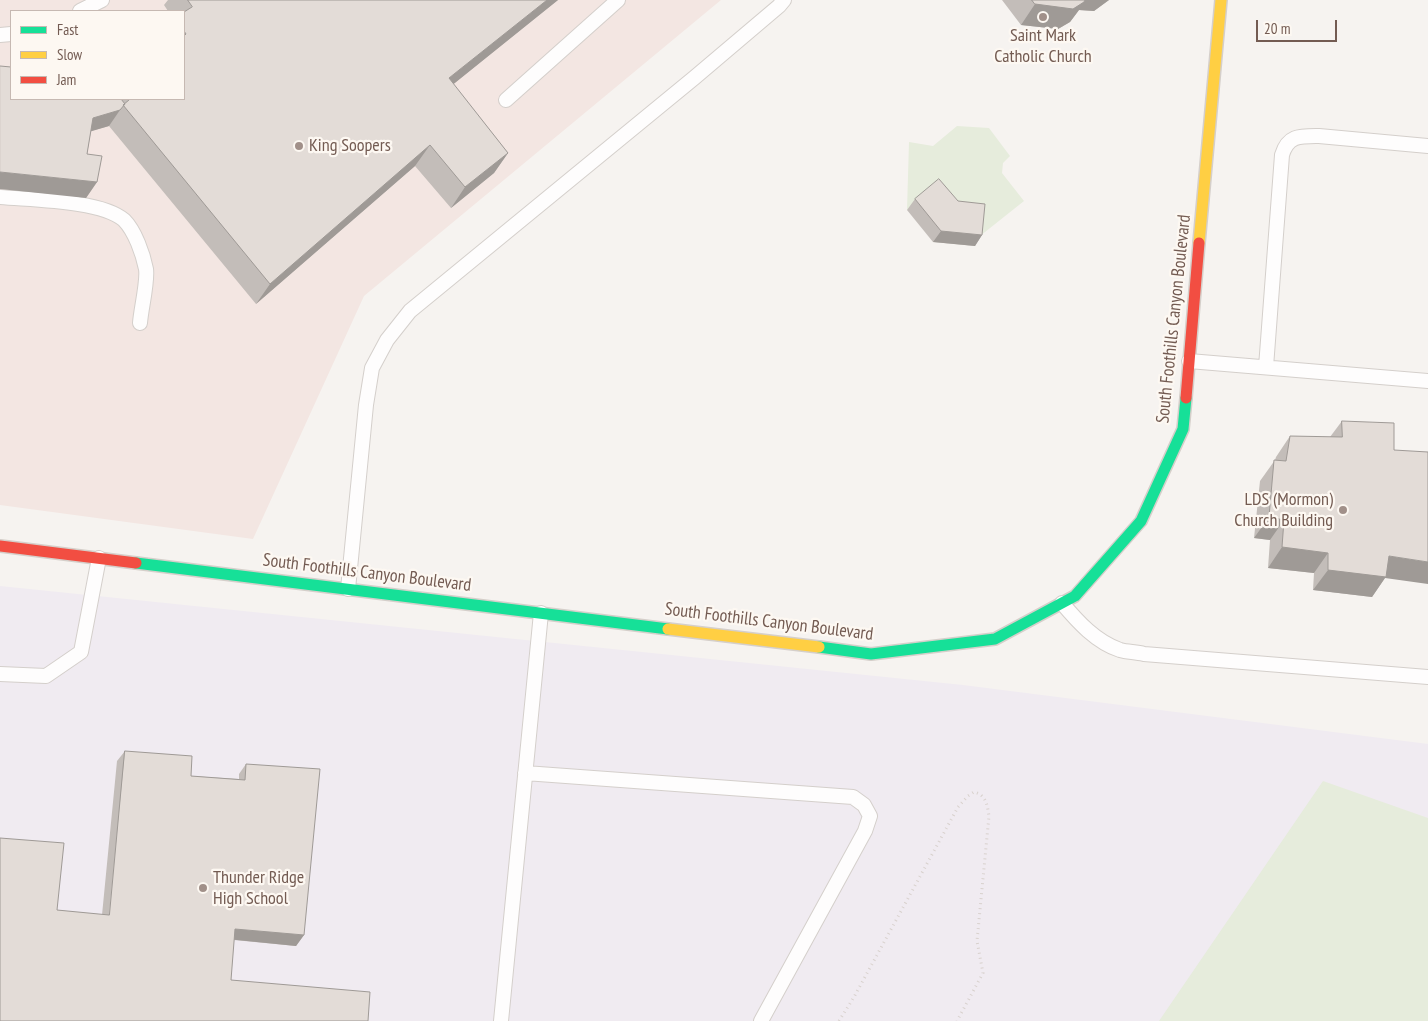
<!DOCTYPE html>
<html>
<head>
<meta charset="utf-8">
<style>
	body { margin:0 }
	#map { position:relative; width:1428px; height:1021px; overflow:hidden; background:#f6f3f0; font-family:"PT Sans Narrow",sans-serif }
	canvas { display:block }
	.legend { position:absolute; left:10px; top:10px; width:175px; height:90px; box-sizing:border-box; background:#fdf8f2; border:1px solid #c6b9b2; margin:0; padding:6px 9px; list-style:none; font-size:15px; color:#735b52 }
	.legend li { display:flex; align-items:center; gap:10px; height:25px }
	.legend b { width:25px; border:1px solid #c6b9b2 }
	.scale { position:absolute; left:1256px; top:20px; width:81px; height:22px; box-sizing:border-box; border:2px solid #735b52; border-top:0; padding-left:6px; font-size:15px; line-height:18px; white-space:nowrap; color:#735b52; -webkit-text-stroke:4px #fdf8f2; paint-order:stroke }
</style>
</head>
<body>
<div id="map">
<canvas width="1428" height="1021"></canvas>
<ul class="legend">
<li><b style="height:6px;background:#16e098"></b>Fast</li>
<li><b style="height:6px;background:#ffcf43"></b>Slow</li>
<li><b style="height:6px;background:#f24e42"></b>Jam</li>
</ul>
<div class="scale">20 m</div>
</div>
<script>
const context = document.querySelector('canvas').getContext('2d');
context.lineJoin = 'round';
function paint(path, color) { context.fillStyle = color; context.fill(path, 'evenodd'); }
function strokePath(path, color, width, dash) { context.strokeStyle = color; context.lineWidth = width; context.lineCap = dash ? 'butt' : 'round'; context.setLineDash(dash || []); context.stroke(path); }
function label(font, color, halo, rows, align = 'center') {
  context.font = font + ' "PT Sans Narrow",sans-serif'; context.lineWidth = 4.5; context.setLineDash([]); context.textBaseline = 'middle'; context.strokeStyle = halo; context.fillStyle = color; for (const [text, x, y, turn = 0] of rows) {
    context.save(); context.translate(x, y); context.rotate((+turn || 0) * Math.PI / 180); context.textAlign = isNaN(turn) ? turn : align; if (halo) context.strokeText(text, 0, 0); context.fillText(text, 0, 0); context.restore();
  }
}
paint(new Path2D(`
	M 0,0 L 721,0 L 364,296 L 253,539 L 0,505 ZM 11,11 L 184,11 L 184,99 L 11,99 Z`), '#f3e6e2');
paint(new Path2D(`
	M 0,586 L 963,685 L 1428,744 L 1428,1021 L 0,1021 Z`), '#f0ebf1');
paint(new Path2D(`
	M 957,126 L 989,128 L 1010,156 L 1003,163 L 1002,173 L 1024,201 L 975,240 L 932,190 L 907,210 L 909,142 L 933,146 Z
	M 1323,781 L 1428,818 L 1428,1021 L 1159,1021 Z`), '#e6ecdc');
const lane = new Path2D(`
	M 80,11 L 102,0
	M 0,35 L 11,34
	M 506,100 L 618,0
	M 0,197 C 31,200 101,200 124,220 C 135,231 143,254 146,269 C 148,281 141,309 140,323
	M 1189,361 L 1428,381
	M 1266,367 L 1282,155 C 1288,135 1300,136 1319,136 L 1428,146
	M 348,589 L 366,405 L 372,368 L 387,340 L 410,311 L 694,78 L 779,6 L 784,0
	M 1062,603 C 1078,622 1096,642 1120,650 C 1127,652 1136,652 1144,654 L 1428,677
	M 0,674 L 46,676 L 81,652 L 99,558
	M 525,773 L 853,797 L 864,805 L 870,816 L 865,831 L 761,1021
	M 501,1021 L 541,613`);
const fast = new Path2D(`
	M 136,563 L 668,629
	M 819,647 L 871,654 L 995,639 L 1075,596 L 1141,521 L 1183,429 L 1186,398`);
const slow = new Path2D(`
	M 1199,243 L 1221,0
	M 668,629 L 819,647`);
const jam = new Path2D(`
	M 1186,398 L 1199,243
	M 0,546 L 136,563`);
strokePath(lane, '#d4cfcb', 16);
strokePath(fast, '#d5cfca', 14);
strokePath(slow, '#d5cfca', 14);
strokePath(jam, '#d5cfca', 14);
strokePath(new Path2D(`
	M 839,1021 L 854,997 L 958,807 L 968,796 L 974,792 C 986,795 987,804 989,816 L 977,941 L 983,973 L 957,1021`), '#d8d1cd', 3, [1, 4]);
strokePath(lane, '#fefdfd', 14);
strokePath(fast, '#16e098', 11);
strokePath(slow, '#ffcf43', 11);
strokePath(jam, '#f24e42', 11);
paint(new Path2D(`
	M 168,0 L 558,0 L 453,84 L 508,153 L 494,173 L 451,208 L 415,166 L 256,304 L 109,126 L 91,131 L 87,154 L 97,182 L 86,198 L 11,99 L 184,99 L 184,11 L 168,11 L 164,5 Z
	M 1002,0 L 1109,0 L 1094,11 L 1079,10 L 1070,22 L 1058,29 L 1021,25 Z
	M 915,199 L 982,235 L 975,246 L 933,242 L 907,210 Z
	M 1342,421 L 1385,578 L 1372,597 L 1313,590 L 1314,573 L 1268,568 L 1270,540 L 1254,538 L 1260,481 L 1275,460 L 1276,457 L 1290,436 L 1330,437 Z
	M 125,751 L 191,776 L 239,779 L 239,774 L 246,764 L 304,935 L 296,946 L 234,940 L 0,1021 L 57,910 L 102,915 L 117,761 Z`), '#c3bdb9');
paint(new Path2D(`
	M 547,0 L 558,0 L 435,99 L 449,78 Z
	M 1078,0 L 1109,0 L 1094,11 L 1079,10 L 1070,22 L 1058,29 L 1021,25 L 1035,4 Z
	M 120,110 L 109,126 L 82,134 L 93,118 Z
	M 430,145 L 415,166 L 256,304 L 270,284 Z
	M 508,153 L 494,173 L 451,208 L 465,187 Z
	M 0,172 L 97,182 L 86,198 L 0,189 Z
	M 941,231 L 982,235 L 975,246 L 933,242 Z
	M 1269,517 L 1284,520 L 1270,540 L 1254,538 Z
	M 1282,547 L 1328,553 L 1314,573 L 1268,568 Z
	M 1389,556 L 1428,562 L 1428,584 L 1385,578 L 1372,597 L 1313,590 L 1328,570 Z
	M 235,929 L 304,935 L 296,946 L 227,939 Z`), '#9f9a96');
const building = new Path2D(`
	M 188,0 L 547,0 L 449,78 L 508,153 L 465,187 L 430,145 L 270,284 L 123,105 L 129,100 L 128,99 L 184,99 L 184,36 L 186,34 L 184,31 L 184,12 L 192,7 Z
	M 1032,0 L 1085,0 L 1084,2 L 1073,9 L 1035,4 Z
	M 0,66 L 11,67 L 11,99 L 121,99 L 125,104 L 120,110 L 93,118 L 87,154 L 102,156 L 97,182 L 0,172 Z
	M 939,179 L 958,201 L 985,204 L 982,235 L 941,231 L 915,199 Z
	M 1342,421 L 1394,423 L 1394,450 L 1428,452 L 1428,562 L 1389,556 L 1386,577 L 1328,570 L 1328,553 L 1282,547 L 1284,520 L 1269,517 L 1274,460 L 1286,461 L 1290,436 L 1342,437 Z
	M 125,751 L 192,756 L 191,776 L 245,780 L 246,764 L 320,769 L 304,935 L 235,929 L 231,980 L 370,992 L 368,1021 L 0,1021 L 0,838 L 64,843 L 57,910 L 109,915 Z`);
paint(building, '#e3dcd7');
strokePath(building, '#9f9a96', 1);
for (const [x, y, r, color] of [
	[1043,17,5,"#a19089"],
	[299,146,5,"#a19089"],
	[1343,510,5,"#a19089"],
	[203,888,5,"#a19089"]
]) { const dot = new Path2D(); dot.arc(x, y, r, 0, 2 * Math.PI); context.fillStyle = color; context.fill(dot); strokePath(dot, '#fdf8f2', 2); }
label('18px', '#735b52', '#fdf8f2', [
	["Saint Mark",1043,36,"center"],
	["Catholic Church",1043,57,"center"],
	["King Soopers",309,146],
	["LDS (Mormon)",1333,500,"right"],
	["Church Building",1333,521,"right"],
	["Thunder Ridge",213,878],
	["High School",213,899]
], 'left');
label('18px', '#735b52', '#fdf8f2', [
	["South Foothills Canyon Boulevard",1174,319,-84],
	["South Foothills Canyon Boulevard",367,573,7],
	["South Foothills Canyon Boulevard",769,622,7]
]);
</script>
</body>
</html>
